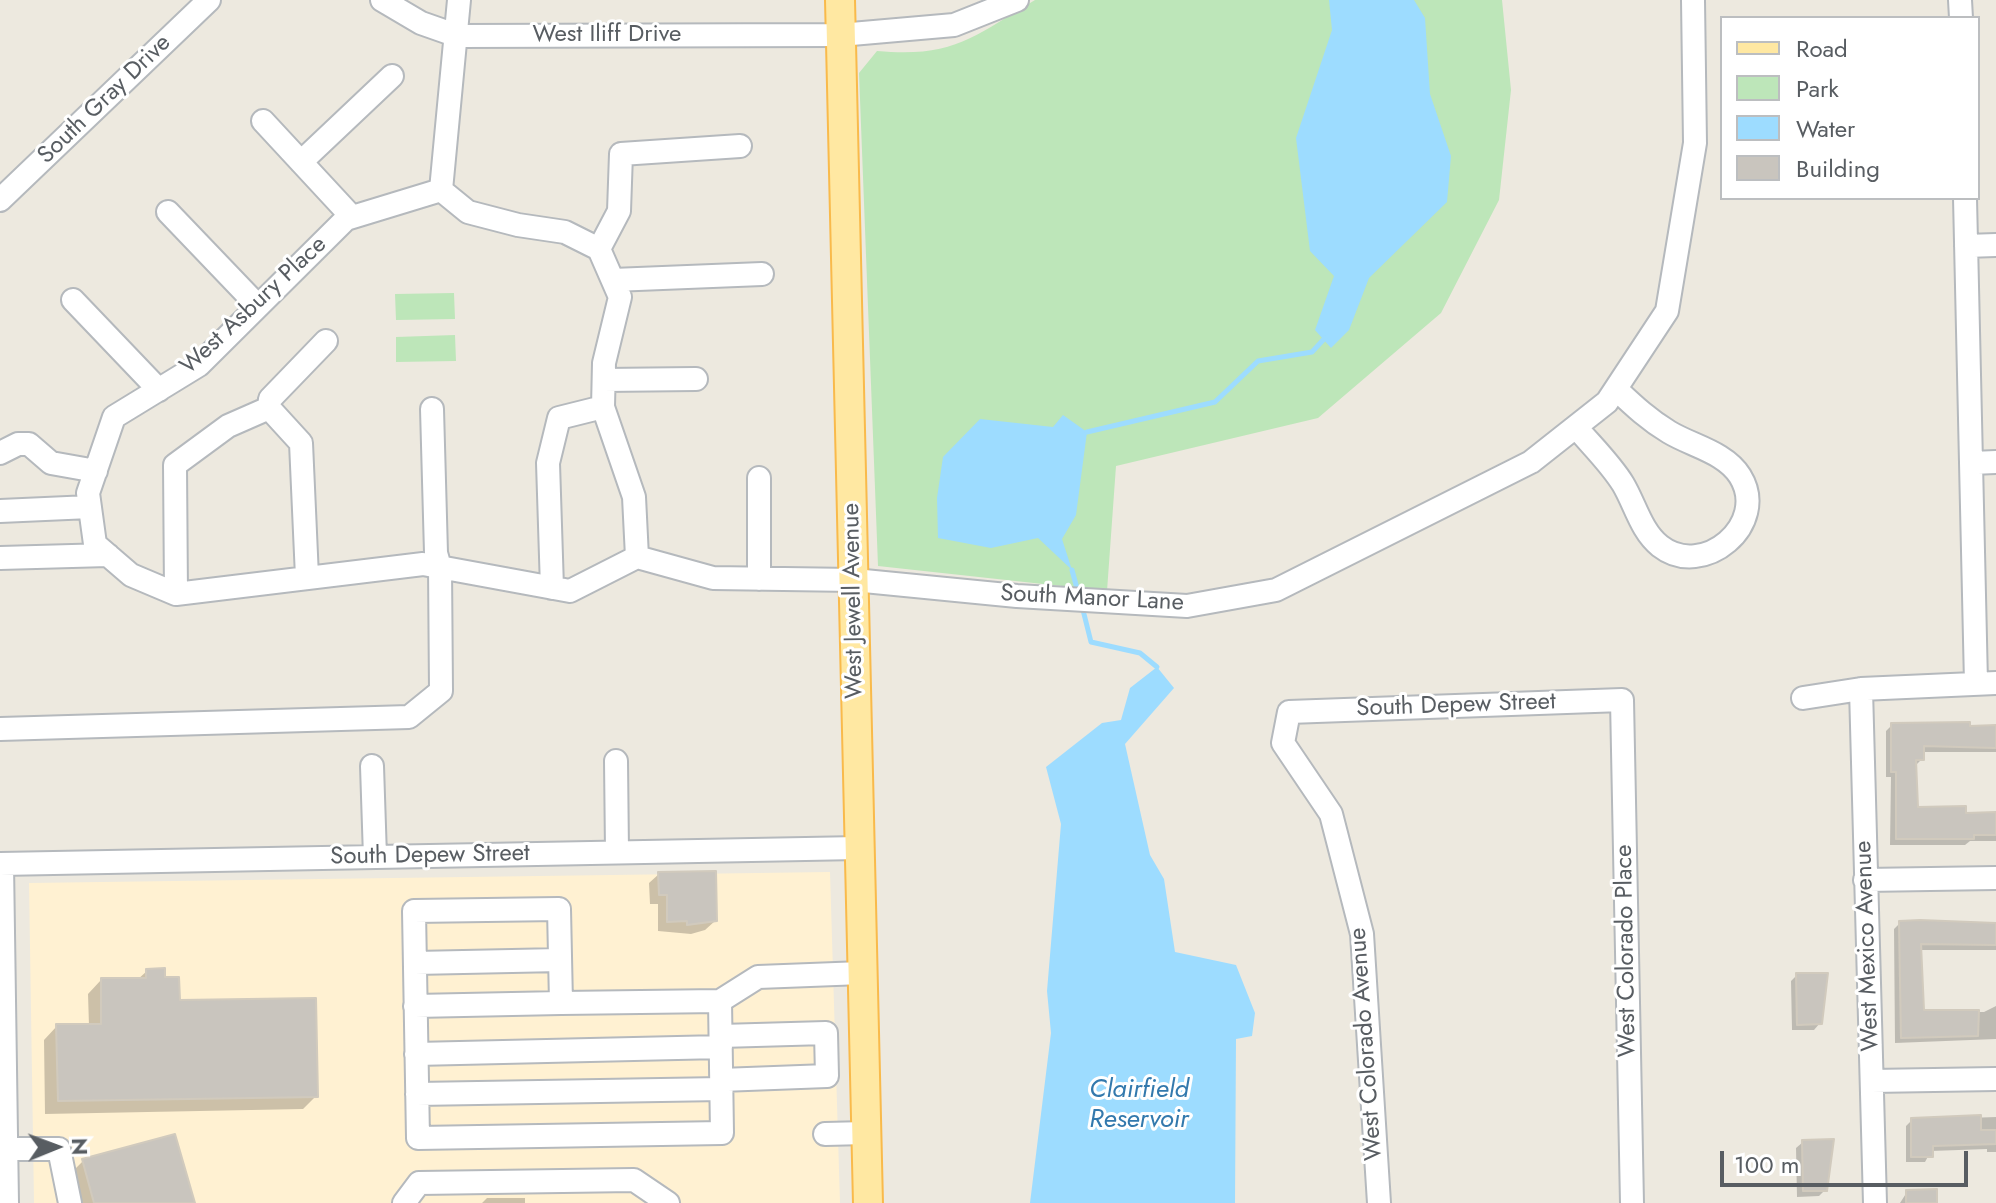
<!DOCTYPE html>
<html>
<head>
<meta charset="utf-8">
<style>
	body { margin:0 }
	#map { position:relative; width:1996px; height:1203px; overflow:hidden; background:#ede9df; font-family:Jost,sans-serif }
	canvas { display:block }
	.legend { position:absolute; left:1720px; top:16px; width:260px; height:184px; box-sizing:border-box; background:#fff; border:2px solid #bcbec0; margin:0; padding:10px 14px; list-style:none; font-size:24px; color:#585d62 }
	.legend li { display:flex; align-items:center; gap:16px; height:40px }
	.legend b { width:40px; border:2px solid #bcbec0 }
	.north { position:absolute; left:16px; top:1107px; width:80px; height:80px; -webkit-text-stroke:6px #fff; paint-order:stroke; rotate:89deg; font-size:22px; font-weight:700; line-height:32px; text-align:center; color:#585d62 }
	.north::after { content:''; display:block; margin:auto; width:28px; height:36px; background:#585d62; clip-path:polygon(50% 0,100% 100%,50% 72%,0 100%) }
	.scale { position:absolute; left:1720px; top:1151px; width:248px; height:36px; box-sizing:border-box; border:4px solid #585d62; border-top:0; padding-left:10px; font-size:24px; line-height:28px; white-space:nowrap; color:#585d62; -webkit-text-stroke:6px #fff; paint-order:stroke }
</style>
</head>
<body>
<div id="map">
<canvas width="1996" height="1203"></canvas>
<ul class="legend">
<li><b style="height:10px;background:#ffe8a2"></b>Road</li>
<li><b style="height:22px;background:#bde6b9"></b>Park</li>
<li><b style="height:22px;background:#9ddcff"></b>Water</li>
<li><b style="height:22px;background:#c9c5be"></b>Building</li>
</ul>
<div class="north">N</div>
<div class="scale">100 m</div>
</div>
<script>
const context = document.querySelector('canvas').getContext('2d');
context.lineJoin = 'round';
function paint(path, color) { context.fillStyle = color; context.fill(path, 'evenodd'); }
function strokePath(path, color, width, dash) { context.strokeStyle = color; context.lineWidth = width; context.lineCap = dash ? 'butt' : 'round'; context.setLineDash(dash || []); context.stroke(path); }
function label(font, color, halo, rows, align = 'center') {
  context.font = font + ' Jost,sans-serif'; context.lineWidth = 6; context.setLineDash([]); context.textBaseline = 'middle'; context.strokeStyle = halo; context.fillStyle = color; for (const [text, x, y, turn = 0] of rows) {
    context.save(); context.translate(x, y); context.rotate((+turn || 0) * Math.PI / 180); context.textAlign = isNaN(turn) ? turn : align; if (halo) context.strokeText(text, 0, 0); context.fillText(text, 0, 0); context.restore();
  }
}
paint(new Path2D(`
	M 830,872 L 840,1203 L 34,1203 L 29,883 Z`), '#fff1d2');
paint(new Path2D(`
	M 1035,0 L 1502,0 L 1511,90 L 1499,200 L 1441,313 L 1318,418 L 1116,466 L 1107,591 L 878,566 L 859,73 L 877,51 C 953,58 973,37 1035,0 Z
	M 454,293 L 455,319 L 396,320 L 395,294 Z
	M 455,335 L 456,361 L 396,362 L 396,337 Z`), '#bde6b9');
paint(new Path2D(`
	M 1329,0 L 1414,0 L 1425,18 L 1430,94 L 1451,156 L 1447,202 L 1369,278 L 1349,330 L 1331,348 L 1315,330 L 1334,276 L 1310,251 L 1296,138 L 1332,30 Z
	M 1063,415 L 1087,432 L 1076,515 L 1062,539 L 1072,570 L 1038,538 L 991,548 L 938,538 L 937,498 L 943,457 L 980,419 L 1053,427 Z
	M 1157,667 L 1174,688 L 1125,744 L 1150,855 L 1164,879 L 1175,952 L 1236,965 L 1255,1013 L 1252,1036 L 1236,1039 L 1235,1203 L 1030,1203 L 1051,1033 L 1047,991 L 1061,824 L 1046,767 L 1102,723 L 1121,720 L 1130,688 Z`), '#9ddcff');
paint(new Path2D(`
	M 1892,725 L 1996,725 L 1996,752 L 1922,752 L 1922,759 L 1914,767 L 1916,809 L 1996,815 L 1996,841 L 1970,841 L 1965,845 L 1890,845 L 1891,777 L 1886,777 L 1886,731 Z
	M 659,874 L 715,921 L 705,930 L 691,934 L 658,931 L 658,904 L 650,904 L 649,883 Z
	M 1900,923 L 1996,924 L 1996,950 L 1919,950 L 1922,1012 L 1984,1012 L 1996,1006 L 1996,1039 L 1895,1043 L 1894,929 Z
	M 147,971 L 163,979 L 178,1002 L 316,1096 L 303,1109 L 45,1114 L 44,1040 L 57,1026 L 89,1026 L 88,994 L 101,980 L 137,980 Z
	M 1797,975 L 1820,1023 L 1814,1030 L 1792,1030 L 1791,981 Z
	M 1996,1117 L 1996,1152 L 1987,1152 L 1987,1149 L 1931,1151 L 1925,1162 L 1906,1162 L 1906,1126 L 1912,1120 Z
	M 1803,1142 L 1825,1190 L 1819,1196 L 1797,1197 L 1796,1148 Z
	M 84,1160 L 191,1203 L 77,1203 L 70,1174 Z
	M 1907,1192 L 1935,1203 L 1900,1203 Z
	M 487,1198 L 525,1198 L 525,1203 L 482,1203 Z`), '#0003');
strokePath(new Path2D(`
	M 1087,432 L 1215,402 L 1258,361 L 1312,352 L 1325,338
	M 1072,570 L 1078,592
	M 1082,606 L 1091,642 L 1140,653 L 1157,667`), '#9ddcff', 5);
const building = new Path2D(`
	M 1970,722 L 1970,726 L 1996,725 L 1996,748 L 1924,746 L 1924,760 L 1916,760 L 1918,807 L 1966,806 L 1966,813 L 1996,812 L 1996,835 L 1974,835 L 1974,839 L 1896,839 L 1896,772 L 1891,772 L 1891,723 Z
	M 716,871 L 717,921 L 687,925 L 687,921 L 667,922 L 667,895 L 659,895 L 658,872 Z
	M 1920,920 L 1996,923 L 1996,945 L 1921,944 L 1924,1010 L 1979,1010 L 1978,1036 L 1901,1038 L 1899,921 Z
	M 165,968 L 165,977 L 179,977 L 180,1000 L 316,998 L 318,1097 L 58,1101 L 56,1024 L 101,1024 L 101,978 L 146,978 L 146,969 Z
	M 1796,973 L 1828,973 L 1822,1024 L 1797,1025 Z
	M 1981,1115 L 1981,1130 L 1996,1130 L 1996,1144 L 1933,1146 L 1933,1157 L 1911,1157 L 1911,1118 Z
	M 175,1134 L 195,1203 L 94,1203 L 82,1159 Z
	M 1834,1139 L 1827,1191 L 1803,1191 L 1802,1140 Z
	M 1937,1189 L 1937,1203 L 1906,1203 L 1906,1190 Z`);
paint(building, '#c9c5be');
strokePath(building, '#d1cabd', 2);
const minor = new Path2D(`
	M 382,0 L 421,23 L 458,36 L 840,35 L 954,25 L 1017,0
	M 1960,0 L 1961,18
	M 263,121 L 352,217
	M 301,162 L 392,76
	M 441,190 L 468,212 L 518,225 L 565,232 L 599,249 L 620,297 L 604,363 L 603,407 L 634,497 L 637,557 L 570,591 L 423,564 L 176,594 L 131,575 L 95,544 L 88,493 L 114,417 L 199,365 L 346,219 Z
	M 441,190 L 459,0
	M 1965,198 L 1976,683
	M 0,200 L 209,0
	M 168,212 L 258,306
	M 1966,246 L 1996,245
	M 599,249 L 619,211 L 621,154 L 740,146
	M 613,280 L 762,274
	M 73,300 L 159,390
	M 604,380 L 696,379
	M 1576,427 C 1591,445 1610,463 1623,484 C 1635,504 1641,531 1660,546 C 1703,580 1770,524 1740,476 C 1725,452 1692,446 1669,432 C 1649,420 1634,406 1617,390
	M 0,453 L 18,444 L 29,444 L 51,463 L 96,471
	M 1972,463 L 1996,462
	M 759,478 L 759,579
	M 0,511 L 90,507
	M 637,557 L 713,578 L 854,580 L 1017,596 L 1187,606 L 1276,590 L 1531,462 L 1607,402 L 1667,311 L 1695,143 L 1693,0
	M 0,558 L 108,555
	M 307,577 L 301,443 L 269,408 L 270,399 L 326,341
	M 552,588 L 548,463 L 559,418 L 603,407
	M 176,594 L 175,465 L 228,426 L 269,408
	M 1861,689 L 1875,1203
	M 1803,698 L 1861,689 L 1996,683
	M 0,729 L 409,717 L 441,691 L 440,567 L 436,553 L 432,409
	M 616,761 L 617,852
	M 372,766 L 375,857
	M 0,864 L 859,848
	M 2,864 L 7,1203
	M 1865,880 L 1996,878
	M 415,963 L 560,960
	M 720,1001 L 722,1133 L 418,1138 L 414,911 L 559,909 L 561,1003 L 720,1001 L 758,977 L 862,973
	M 415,1006 L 561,1003
	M 721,1036 L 826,1033 L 827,1076 L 721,1080
	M 416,1054 L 721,1047
	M 1872,1081 L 1996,1079
	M 417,1094 L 722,1089
	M 825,1134 L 866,1133
	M 0,1149 L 59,1149 L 70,1203
	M 404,1203 L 419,1183 L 634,1180 L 668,1203
	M 1379,1203 L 1362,934 L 1331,814 L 1283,743 L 1289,712 L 1622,700 L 1632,1203`);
const major = new Path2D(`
	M 840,0 L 868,1203`);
strokePath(minor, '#b5b9bd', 26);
strokePath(major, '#f9ba4b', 32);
strokePath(minor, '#fff', 22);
strokePath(major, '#ffe8a2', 28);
label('24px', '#585d62', '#fff', [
	["West Iliff Drive",607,35],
	["South Gray Drive",105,100,-44],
	["West Asbury Place",254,306,-43],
	["South Manor Lane",1092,599,3],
	["West Jewell Avenue",854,601,-91],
	["South Depew Street",1456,706,-2],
	["South Depew Street",430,856,-1],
	["West Mexico Avenue",1868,946,-92],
	["West Colorado Place",1627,951,-91],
	["West Colorado Avenue",1367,1044,-94]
]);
label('italic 26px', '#3379ad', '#fff', [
	["Clairfield",1139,1091],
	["Reservoir",1139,1121]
]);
</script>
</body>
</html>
